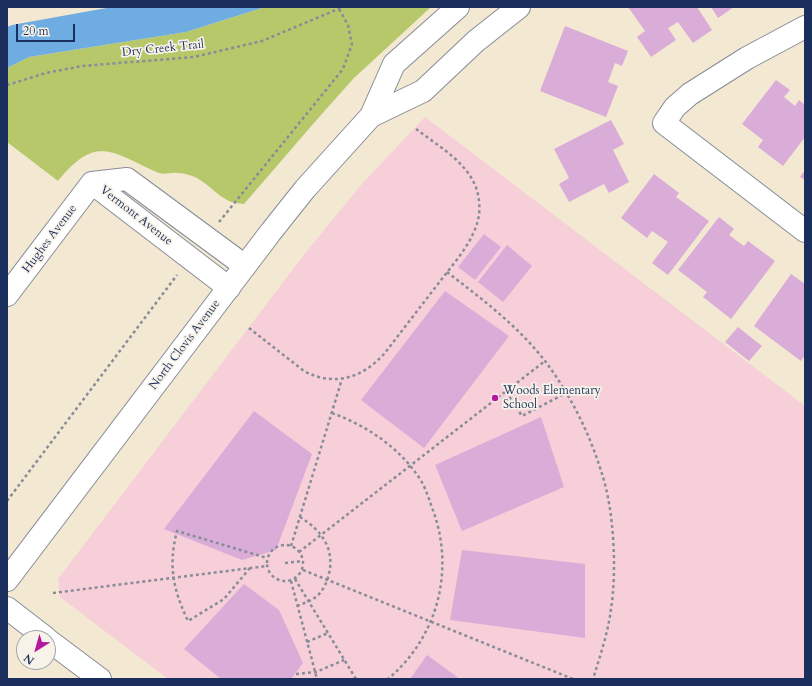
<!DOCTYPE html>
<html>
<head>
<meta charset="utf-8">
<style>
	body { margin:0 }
	#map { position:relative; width:812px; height:686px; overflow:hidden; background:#f3e8d1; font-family:Cardo,serif }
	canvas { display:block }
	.frame { position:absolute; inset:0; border:8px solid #1b2f5e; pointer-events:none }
	.north { position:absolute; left:16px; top:630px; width:40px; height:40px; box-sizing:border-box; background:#f7f3e8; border:1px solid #9fa5b1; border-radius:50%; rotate:217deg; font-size:11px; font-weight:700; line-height:16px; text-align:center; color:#1b2f5e }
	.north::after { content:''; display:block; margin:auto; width:14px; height:18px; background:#b5179e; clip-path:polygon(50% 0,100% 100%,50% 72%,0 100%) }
	.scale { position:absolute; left:16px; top:24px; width:59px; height:18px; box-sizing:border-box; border:2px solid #1b2f5e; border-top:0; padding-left:5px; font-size:12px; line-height:14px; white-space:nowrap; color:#1b2f5e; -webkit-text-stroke:3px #f7f3e8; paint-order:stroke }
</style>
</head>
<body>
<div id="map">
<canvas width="812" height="686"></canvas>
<div class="frame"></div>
<div class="north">N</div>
<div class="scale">20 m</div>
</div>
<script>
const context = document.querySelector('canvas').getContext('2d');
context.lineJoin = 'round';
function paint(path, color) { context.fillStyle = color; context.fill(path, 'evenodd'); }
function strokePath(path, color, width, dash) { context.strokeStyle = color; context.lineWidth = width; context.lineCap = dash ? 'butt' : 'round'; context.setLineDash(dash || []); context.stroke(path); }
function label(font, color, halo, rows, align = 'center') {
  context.font = font + ' Cardo,serif'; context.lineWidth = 3.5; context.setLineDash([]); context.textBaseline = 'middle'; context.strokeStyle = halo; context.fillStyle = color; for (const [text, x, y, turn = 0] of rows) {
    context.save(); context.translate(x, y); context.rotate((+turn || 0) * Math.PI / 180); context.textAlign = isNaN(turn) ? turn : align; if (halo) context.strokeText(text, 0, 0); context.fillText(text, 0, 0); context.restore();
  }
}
paint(new Path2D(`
	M 425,117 L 805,406 L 805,679 L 168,679 L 60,597 L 58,579 L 303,256 L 361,185 Z`), '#f6cfd8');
paint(new Path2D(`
	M 265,7 L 431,7 L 354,78 L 320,116 L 244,204 C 239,203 231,203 227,200 C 216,194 208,184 197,178 C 191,175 184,173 177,173 C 171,172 164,175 159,173 C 112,153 97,133 58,181 L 7,142 L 7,68 L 29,57 L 186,32 Z`), '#b7c86b');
paint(new Path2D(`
	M 112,7 L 265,7 L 186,32 L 29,57 L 7,68 L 7,27 L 12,25 Z`), '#6eace1');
paint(new Path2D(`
	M 628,7 L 697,7 L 712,30 L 693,43 L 678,22 L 668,28 L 676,40 L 651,57 L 637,37 L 645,31 Z
	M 711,7 L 734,7 L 718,18 Z
	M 565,26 L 628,51 L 622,66 L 615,63 L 608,82 L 618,86 L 606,117 L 540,91 Z
	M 776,80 L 790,90 L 784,97 L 795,106 L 799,100 L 805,105 L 805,137 L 783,166 L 758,147 L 763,140 L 742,124 Z
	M 611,120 L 624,144 L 613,150 L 629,182 L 609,193 L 604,184 L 569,202 L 559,184 L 569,178 L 554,149 Z
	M 805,170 L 805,180 L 800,177 Z
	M 654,174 L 679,193 L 676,197 L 709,221 L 668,275 L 652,263 L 668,242 L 652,231 L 647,238 L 621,218 Z
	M 719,217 L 734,229 L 729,235 L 744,246 L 748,241 L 775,261 L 731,319 L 703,297 L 707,292 L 678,270 Z
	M 484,234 L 501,247 L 475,280 L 458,267 Z
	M 507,245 L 532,266 L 503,302 L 478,282 Z
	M 791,274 L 805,284 L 805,355 L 801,361 L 754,326 Z
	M 445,291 L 509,336 L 424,448 L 361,400 Z
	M 738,327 L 762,346 L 749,361 L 725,342 Z
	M 254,411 L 312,454 L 276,550 L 242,560 L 164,529 Z
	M 541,417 L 564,487 L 462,531 L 435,465 Z
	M 462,550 L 585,564 L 585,638 L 450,620 Z
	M 244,584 L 279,610 L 303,663 L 291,679 L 221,679 L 184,649 Z
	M 427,655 L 460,679 L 410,679 Z`), '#daacd8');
const minor = new Path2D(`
	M 805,27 L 747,58 L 690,94 L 675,107 L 664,123 L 805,231
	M 92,183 L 127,179 L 245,266
	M 92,183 L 229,288
	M 7,295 L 92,183
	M 7,608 L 46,638
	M 48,640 L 100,679`);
const major = new Path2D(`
	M 371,116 L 423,91 L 476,41 L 519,7
	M 7,580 L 270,233 L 305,189 L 371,116 L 394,64 L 458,7`);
strokePath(minor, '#878c98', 24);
strokePath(major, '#878c98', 24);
strokePath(new Path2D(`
	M 7,85 L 46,73 L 82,66 L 194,57 L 262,41 L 343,7
	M 219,222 L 343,69 L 352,44 L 348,25 L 339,9
	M 447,272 C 482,299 518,326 545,361 C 570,394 590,434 602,474 C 614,510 617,571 611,609 C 608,633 600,656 593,679
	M 249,328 L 304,371 C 334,387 362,378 384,354 C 402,331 420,307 438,284 C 453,264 472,244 478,220 C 481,208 479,191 473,181 C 461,158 435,144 415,128
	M 506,392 L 522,416 L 566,393
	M 332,413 C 367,426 399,447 420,479 C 425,487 428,496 431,505 C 456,567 439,636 388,679
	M 7,501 L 177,275
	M267 563a18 18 0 1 1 36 0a18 18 0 1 1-36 0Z
	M 291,546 L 342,379
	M 299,552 L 545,361
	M 285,563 L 303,561
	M 250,568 L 224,599 L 188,621 C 173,589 168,566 177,531 L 267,558
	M 303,570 L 573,679
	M 295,579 L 356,679
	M 291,581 L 317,679
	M 53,593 L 267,566
	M 297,606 C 304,603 311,601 317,596 C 323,591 327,582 329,574 C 335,548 321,530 300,517
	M 307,642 L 328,633
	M 296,674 L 316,672 L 344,660`), '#878c98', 2.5, [3, 3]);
strokePath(minor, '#fff', 22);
strokePath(major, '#fff', 22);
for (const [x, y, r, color] of [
	[495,398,4,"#b5179e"]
]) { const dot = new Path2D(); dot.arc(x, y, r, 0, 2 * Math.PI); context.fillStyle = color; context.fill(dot); strokePath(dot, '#f7f3e8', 1.5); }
label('12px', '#1b2f5e', '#f7f3e8', [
	["Dry Creek Trail",163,49,-6],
	["Vermont Avenue",136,216,38],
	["Hughes Avenue",50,239,-53],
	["North Clovis Avenue",185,345,-53]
]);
label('12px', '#1b2f5e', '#f7f3e8', [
	["Woods Elementary",503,391],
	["School",503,405]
], 'left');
</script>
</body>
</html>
